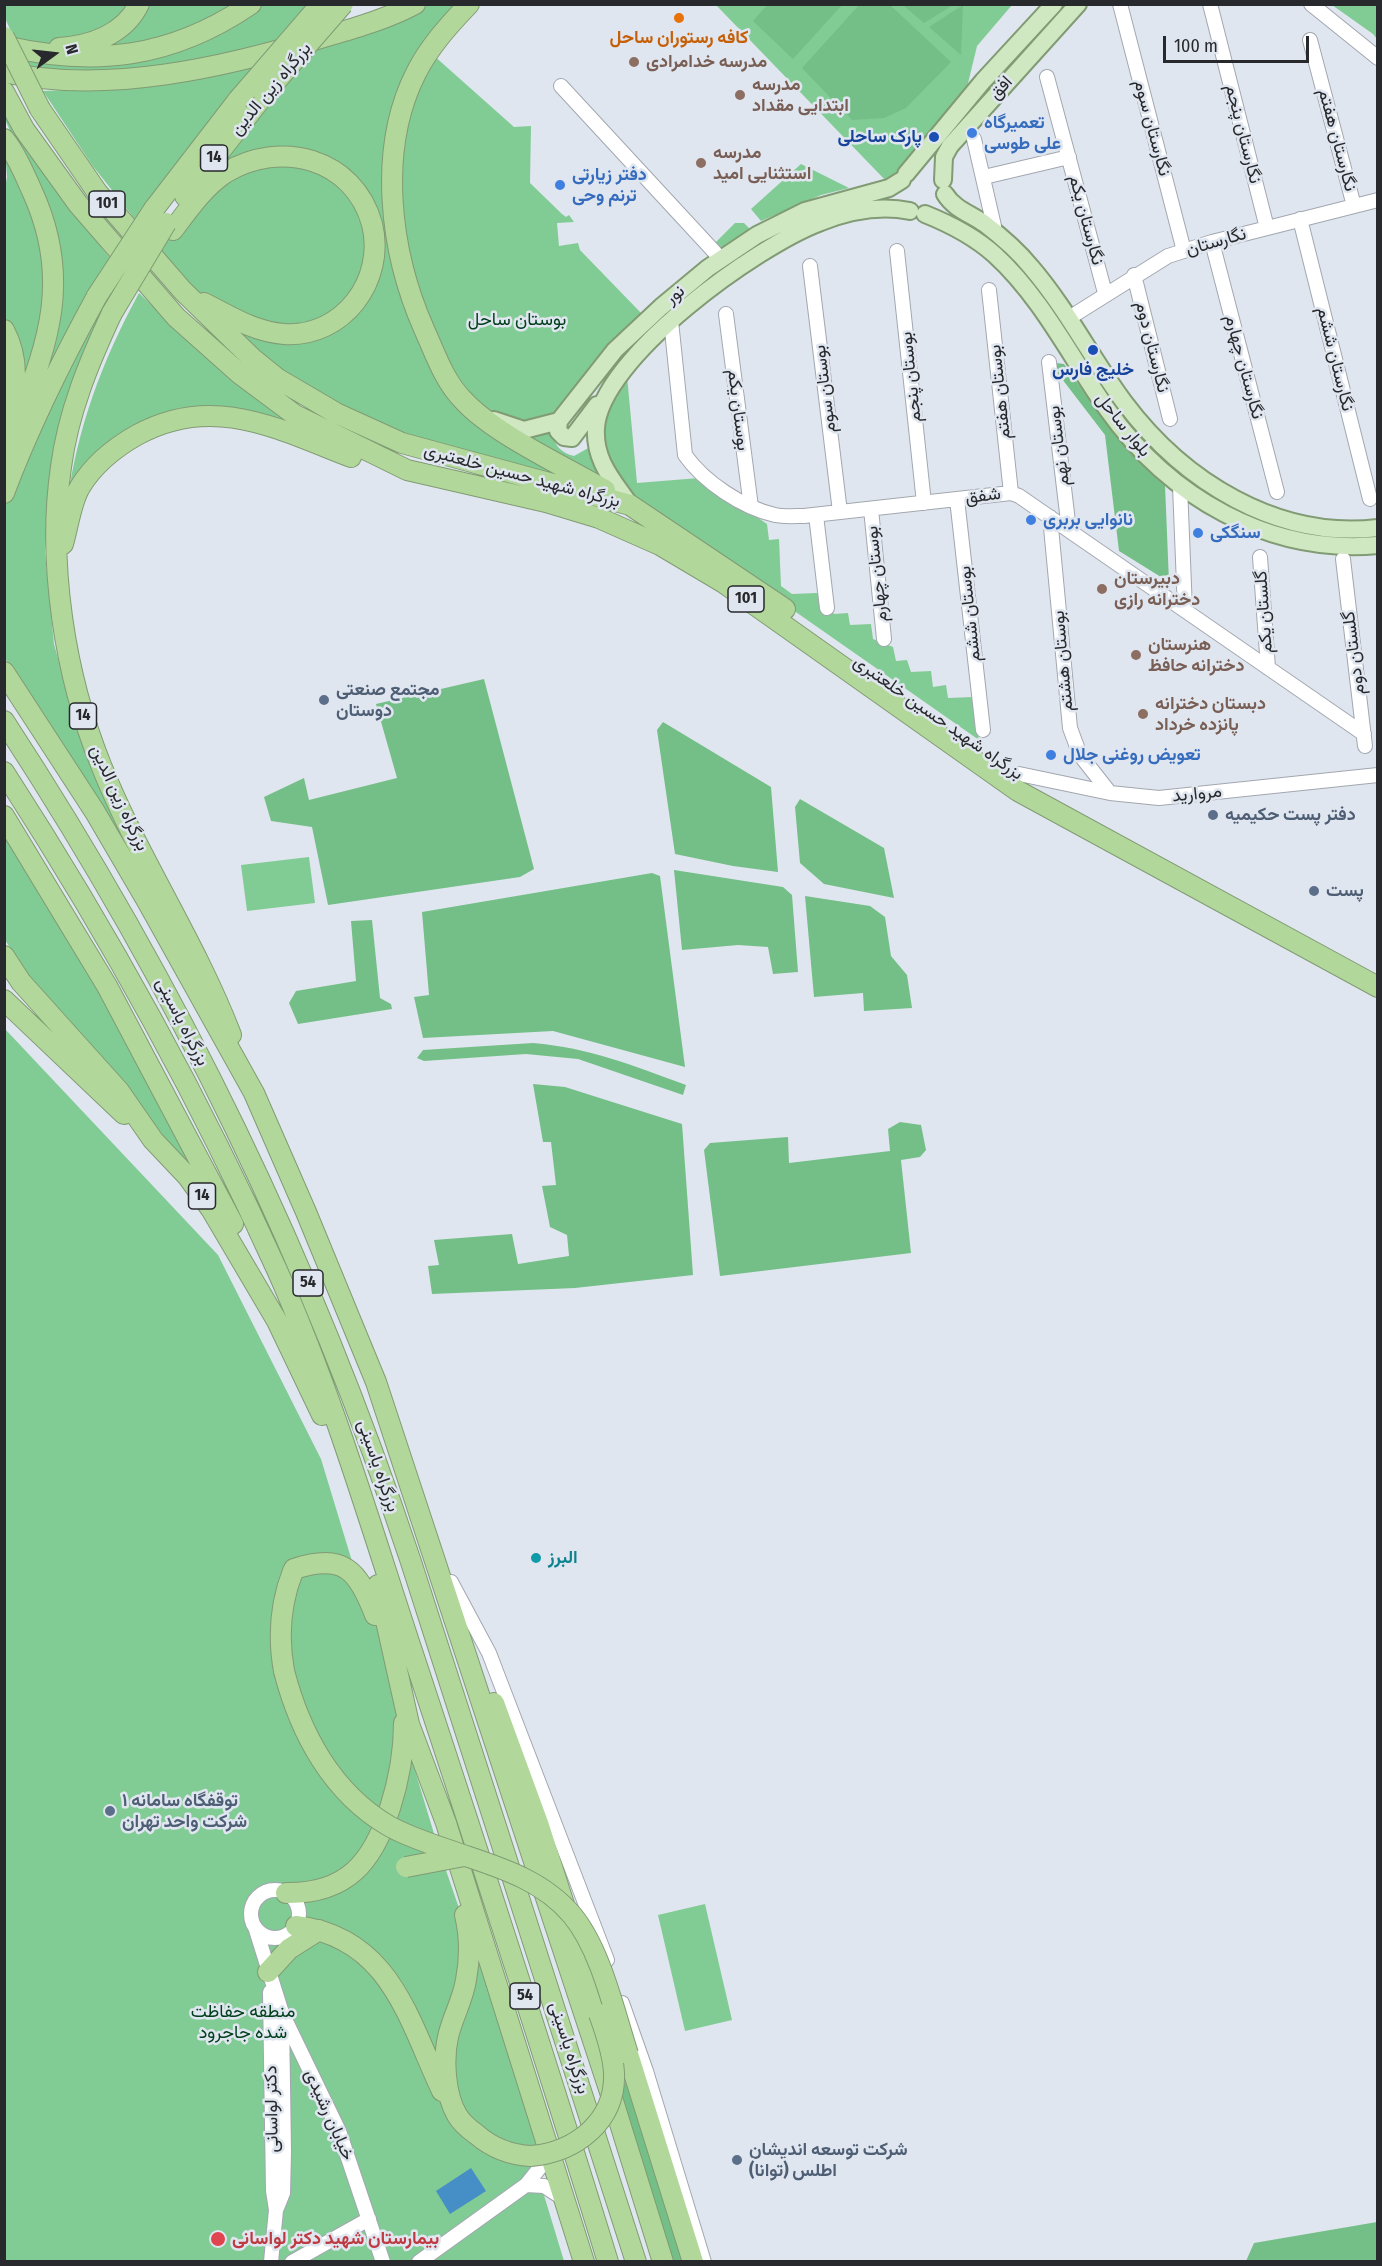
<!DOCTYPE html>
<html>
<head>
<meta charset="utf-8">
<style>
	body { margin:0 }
	#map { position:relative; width:1382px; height:2266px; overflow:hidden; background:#e0e6ef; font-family:"Fira Sans Condensed",sans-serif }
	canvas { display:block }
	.frame { position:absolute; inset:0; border:6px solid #27292c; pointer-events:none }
	.north { position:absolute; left:24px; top:24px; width:60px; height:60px; -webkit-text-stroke:4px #e0e6ef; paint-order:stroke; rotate:75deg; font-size:16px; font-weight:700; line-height:24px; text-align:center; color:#27292c }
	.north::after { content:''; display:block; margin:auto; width:21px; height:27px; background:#27292c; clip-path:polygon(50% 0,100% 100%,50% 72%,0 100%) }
	.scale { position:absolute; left:1163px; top:36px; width:146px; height:27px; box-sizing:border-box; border:3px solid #27292c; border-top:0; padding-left:8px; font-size:18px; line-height:21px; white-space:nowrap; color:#27292c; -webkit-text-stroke:4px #e0e6ef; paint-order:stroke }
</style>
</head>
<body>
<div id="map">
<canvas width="1382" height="2266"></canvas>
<div class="frame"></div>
<div class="north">N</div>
<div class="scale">100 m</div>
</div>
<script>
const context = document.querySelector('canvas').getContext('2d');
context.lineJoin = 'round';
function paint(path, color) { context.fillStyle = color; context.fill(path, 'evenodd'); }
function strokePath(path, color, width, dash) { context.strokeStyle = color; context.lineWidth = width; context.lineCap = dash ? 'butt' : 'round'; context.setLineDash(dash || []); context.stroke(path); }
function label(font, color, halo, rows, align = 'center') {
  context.font = font + ' "Fira Sans Condensed",Vazirmatn,sans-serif'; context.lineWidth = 5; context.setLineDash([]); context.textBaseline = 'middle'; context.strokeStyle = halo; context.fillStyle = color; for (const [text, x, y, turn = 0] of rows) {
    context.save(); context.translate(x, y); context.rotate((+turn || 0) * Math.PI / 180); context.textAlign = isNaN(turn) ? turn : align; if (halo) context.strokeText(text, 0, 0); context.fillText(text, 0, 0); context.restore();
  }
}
paint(new Path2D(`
	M 4,5 L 135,5 L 123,20 L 61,45 L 17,45 L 5,18 Z
	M 142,5 L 242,5 L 150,44 L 90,47 Z
	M 263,5 L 314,5 L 274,49 L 131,72 L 31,68 L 28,61 L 83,65 L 254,11 Z
	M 428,5 L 463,5 L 417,62 L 391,213 L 443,379 L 596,489 L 383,428 L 288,376 L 202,304 L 311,334 L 376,266 L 347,176 L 254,155 L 165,232 L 312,48 L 405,16 Z
	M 716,5 L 1012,5 L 977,46 L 964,100 L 889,184 Z
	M 1332,5 L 1377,5 L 1377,39 L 1373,34 Z
	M 432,54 L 514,127 L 531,126 L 530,183 L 562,214 L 566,217 L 569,215 L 574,222 L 557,223 L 559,246 L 578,243 L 580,250 L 641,313 L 592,365 L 552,417 L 537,424 L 497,417 L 462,395 L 405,264 L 400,138 Z
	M 261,63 L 138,223 L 92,165 L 43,91 L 115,88 Z
	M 5,110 L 45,176 L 113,262 L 8,460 L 56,316 L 16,143 L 5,120 Z
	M 5,151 L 42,234 L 47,302 L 5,446 L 5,426 L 7,423 L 4,192 L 7,177 Z
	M 307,161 L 357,198 L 370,260 L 340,312 L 282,330 L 205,298 L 179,272 L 160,250 L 178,227 L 240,169 Z
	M 801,164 L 849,188 L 821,195 L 761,221 L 751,209 Z
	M 735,223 L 744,223 L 750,229 L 719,250 L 714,244 Z
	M 139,293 L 196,348 L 252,395 L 337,448 L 167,414 L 67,505 C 77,428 102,361 139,293 Z
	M 100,299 L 108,307 L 52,466 L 45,552 L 54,644 L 76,724 L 105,795 L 212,1003 L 5,658 L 4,508 L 23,457 Z
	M 627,376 L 637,483 L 699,478 L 767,524 L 769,540 L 779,539 L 781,586 L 792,594 L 817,593 L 834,614 L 848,613 L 850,625 L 871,624 L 873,639 L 893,647 L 896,661 L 907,660 L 911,672 L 931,671 L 933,687 L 946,685 L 948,698 L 973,697 L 979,740 L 637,501 L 609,471 L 599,425 Z
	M 554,428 C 551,442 560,453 574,456 L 592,446 L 607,482 L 517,433 Z
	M 4,825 L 67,928 L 200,1182 L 129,1092 L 32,982 L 5,940 Z
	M 309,857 L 315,903 L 247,911 L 241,865 Z
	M 5,1029 L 218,1255 L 321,1459 L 368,1614 L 382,1636 L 399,1718 L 439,1850 L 461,1914 L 472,1931 L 542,2144 L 529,2146 L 564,2261 L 5,2261 Z
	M 705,1904 L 732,2020 L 685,2031 L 658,1915 Z`), '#81cb94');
paint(new Path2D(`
	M 768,4 L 842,4 L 842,5 L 793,59 L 753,21 Z
	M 860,4 L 890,5 L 951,62 L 906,108 L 884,118 L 852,120 L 802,68 Z
	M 903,5 L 953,5 L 924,23 Z
	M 963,5 L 961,55 L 929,27 Z
	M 1049,362 L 1064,364 L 1112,431 L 1165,485 L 1169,582 L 1119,551 L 1105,435 Z
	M 484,679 L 534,869 L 520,877 L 328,905 L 312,827 L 271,821 L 264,797 L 304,778 L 309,800 L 397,778 L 376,704 Z
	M 663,722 L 771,787 L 778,872 L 733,866 L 675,854 L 657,730 Z
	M 800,799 L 884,848 L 894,898 L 824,884 L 800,863 L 795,807 Z
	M 674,870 L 783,887 L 792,895 L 798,972 L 773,974 L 768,947 L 738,945 L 682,950 Z
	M 652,873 L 660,876 L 685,1067 L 553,1031 L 423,1038 L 414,997 L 429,995 L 422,912 Z
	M 805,896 L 870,906 L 885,917 L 891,956 L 907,975 L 912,1008 L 864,1011 L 863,993 L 814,997 Z
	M 372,920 L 380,998 L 391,1004 L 392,1009 L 298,1024 L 289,1003 L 296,991 L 356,981 L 351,921 Z
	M 533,1043 C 590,1048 632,1065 686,1085 L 683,1095 L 578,1059 L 526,1054 L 424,1061 L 417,1058 L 423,1050 Z
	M 533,1084 L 565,1087 L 682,1124 L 693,1275 L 575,1288 L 432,1294 L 428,1266 L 439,1265 L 434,1240 L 512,1234 L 518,1264 L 569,1256 L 567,1235 L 550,1227 L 542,1186 L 556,1185 L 551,1142 L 543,1142 Z
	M 900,1122 L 921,1125 L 926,1150 L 920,1157 L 901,1160 L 911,1253 L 720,1276 L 704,1150 L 710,1143 L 788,1137 L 789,1163 L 890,1151 L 888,1129 Z
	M 623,2057 L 684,2261 L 669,2261 L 619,2105 L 625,2081 Z
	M 1377,2222 L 1377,2261 L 1246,2261 L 1254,2243 Z`), '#73bf87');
paint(new Path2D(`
	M 471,2168 L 486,2191 L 450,2214 L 436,2191 Z`), '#468ec6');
const minor = new Path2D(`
	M 1120,4 L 1184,251
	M 1210,4 L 1267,228
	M 1311,4 L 1378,58
	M 1310,40 L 1354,206
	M 1047,77 L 1105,293
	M 561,86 L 721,259
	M 974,139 L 994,226
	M 984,177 L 1069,157
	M 1300,219 L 1370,499
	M 1212,242 L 1277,492
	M 897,251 L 924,503
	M 810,266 L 840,512
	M 1134,275 L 1170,419
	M 989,290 L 1011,493
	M 726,314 L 751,507
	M 1069,318 L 1168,256 L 1212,242 L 1378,200
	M 671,321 L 685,455 C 704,482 743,508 775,515 C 784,517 795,516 804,516 L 1011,493 L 1019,496 L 1364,734
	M 1049,362 L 1069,530
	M 1180,486 L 1185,610
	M 957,499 L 983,730
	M 871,509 L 884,639
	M 816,515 L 827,608
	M 1050,517 L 1070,728 L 1080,755 L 1110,793
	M 1260,557 L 1268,668
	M 1343,559 L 1365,746
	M 1019,774 L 1110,793 L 1159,798 L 1378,775
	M 451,1582 L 489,1653 L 607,1960
	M251 1914a24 24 0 1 1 48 0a24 24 0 1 1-48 0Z
	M 256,1930 L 282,2013 L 339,2131 L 383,2262
	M 270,1992 L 273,2191 L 276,2210 L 271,2262
	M 622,2003 L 646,2071 L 704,2262
	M 526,2185 L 544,2186 L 564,2199
	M 277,2208 L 283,2193 L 284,2152 L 282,2018
	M 292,2262 L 369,2219
	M 419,2262 L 526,2185 L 550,2155`);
const major = new Path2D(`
	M 906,174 L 983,81 L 1054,4
	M 943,180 L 944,157 L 950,146 L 1078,4
	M 945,194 C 954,209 971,214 985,224 C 1002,237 1018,251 1031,267 C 1067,309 1092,359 1124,402 C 1183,481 1277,540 1378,528
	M 925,214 C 950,224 975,237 995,255 C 1042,298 1071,358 1107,409 C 1169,497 1269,555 1378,545
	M 494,420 L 524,430 L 559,421 L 615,350 L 661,307 L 708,268 L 757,235 L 805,211 L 889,188 L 902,180
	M 559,421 L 558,431 L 564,437 L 572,438 L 597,405
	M 630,505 C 613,480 594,461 596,428 C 600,358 758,245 821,222 C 849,211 880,205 910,211`);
const highway = new Path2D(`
	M 469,4 C 449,25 429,47 416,73 C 377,150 390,252 424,329 C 435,353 444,381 463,400 C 494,434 564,466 605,490
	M 4,46 C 96,67 172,58 251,4
	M 59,48 C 90,46 124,35 139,4
	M 4,72 C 106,95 227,67 324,37 C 355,28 387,19 415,4
	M 4,92 L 24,129 L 78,204 L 176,317 L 240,374 L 295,415 L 407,470 L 546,502 L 599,518 L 660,545 L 724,583 L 1018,791 L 1378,987
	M 40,109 L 97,192 L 183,291 L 252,358 L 278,379 L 336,413 L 402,443 L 630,505 L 785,609
	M 4,139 C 16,154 24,173 32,191 C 79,293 38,363 4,459
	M 185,196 L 264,95
	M 154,209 L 238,100
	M 173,230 C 188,210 204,187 225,173 C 280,139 354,158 372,224 C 386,280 343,338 284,334 C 254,332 230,316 204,303
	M 112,313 C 89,362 68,413 61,467 C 47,563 65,676 101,765 C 138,858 195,941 231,1035
	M 4,330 C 19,358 18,390 4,418
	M 4,493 C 30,424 62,360 97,296
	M 63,544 C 68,527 71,502 80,487 C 94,464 114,448 137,435 C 213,393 278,429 351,457
	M 4,672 L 95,812 L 147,901 L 254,1093 L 306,1212 L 376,1382 L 613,2101 L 663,2262
	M 4,721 C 178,987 311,1261 411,1562 L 636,2262
	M 4,772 C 107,931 199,1097 277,1270 C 332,1393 370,1524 412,1651 C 479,1854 545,2057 608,2262
	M 4,816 L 107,986 L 233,1224
	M 4,956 L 21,982 L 119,1091 L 153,1140 L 188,1177 L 211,1209 L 277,1321 L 322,1415
	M 4,1000 L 124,1114
	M 294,1569 C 344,1553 358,1570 375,1615
	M 378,1585 L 409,1724 L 446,1823 L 584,2262
	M 284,1671 C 278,1638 280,1604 293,1571
	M 494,1703 L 539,1826 L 599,2014
	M 286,1893 C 347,1894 373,1862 390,1808 C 399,1780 404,1753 404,1723
	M 465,1915 C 470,1936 470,1959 466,1980 C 463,2000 452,2018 448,2037 C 443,2059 445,2095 457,2115 C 461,2122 469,2129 476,2134 C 492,2148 510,2155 531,2156
	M 296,1926 C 390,1937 408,2019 442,2091
	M 268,1972 L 289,1949 L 319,1930
	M 628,2054 L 693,2262`);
strokePath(minor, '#a2a7b0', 16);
strokePath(major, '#819b74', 20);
strokePath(highway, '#819b74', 22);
strokePath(minor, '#fff', 14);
strokePath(major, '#d0e8c2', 16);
strokePath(highway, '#b1d89a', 20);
const highwayBridge = new Path2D(`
	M 4,37 L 40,109
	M 264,95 L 343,4
	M 238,100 L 321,4
	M 97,296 L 154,209
	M 112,313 L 166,223
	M 284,1671 C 300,1733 332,1793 389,1826 C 412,1839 441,1847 466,1856 C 505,1869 544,1882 572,1915 C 601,1950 614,2011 628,2054
	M 406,1867 L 464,1856
	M 531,2156 C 576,2152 616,2121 614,2073 C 613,2053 606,2033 599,2014`);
strokePath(highwayBridge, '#819b74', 22, []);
strokePath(highwayBridge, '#b1d89a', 20);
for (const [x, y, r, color] of [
	[679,18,6,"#e8710a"],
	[634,62,6,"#8d6e63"],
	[740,95,6,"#8d6e63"],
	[972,133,6,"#3f7fe0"],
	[934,137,6,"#1a4fb4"],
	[701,163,6,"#8d6e63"],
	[560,185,6,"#3f7fe0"],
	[1093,350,6,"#1a4fb4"],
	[1031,520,6,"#3f7fe0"],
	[1198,533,6,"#3f7fe0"],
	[1102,589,6,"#8d6e63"],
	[1136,655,6,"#8d6e63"],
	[324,700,6,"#5c6f8a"],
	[1143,714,6,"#8d6e63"],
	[1051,755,6,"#3f7fe0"],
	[1213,815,6,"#5c6f8a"],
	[1314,891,6,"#5c6f8a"],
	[536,1558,6,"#0f9aa8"],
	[110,1811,6,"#5c6f8a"],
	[737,2160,6,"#5c6f8a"],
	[218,2239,8,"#e0444e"]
]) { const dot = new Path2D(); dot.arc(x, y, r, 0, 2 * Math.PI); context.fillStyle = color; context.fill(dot); strokePath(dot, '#e0e6ef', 2); }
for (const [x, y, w] of [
	[214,158,27],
	[107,204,36],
	[746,599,36],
	[83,716,27],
	[202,1196,27],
	[308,1283,30],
	[525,1996,30]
]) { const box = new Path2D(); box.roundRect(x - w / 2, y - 13, w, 26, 4.5); context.fillStyle = '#e0e6ef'; context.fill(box); strokePath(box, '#27292c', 1.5); }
label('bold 16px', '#27292c', null, [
	["14",214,158],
	["101",107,204],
	["101",746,599],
	["14",83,716],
	["14",202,1196],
	["54",308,1283],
	["54",525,1996]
]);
label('bold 18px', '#c56008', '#e0e6ef', [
	["کافه رستوران ساحل",679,38]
]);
label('bold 18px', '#785e54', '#e0e6ef', [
	["مدرسه خدامرادی",646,62],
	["مدرسه",752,85],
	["ابتدایی مقداد",752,106],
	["مدرسه",713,153],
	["استثنایی امید",713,174],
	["دبیرستان",1114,579],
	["دخترانه رازی",1114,600],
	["هنرستان",1148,645],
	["دخترانه حافظ",1148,666],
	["دبستان دخترانه",1155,704],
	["پانزده خرداد",1155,725]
], 'left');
label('18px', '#27292c', '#e0e6ef', [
	["افق",1001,88,-47],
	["بزرگراه زین الدین",271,89,-50],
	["نگارستان سوم",1152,128,75],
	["نگارستان پنجم",1243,134,76],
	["نگارستان هفتم",1337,140,75],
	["نگارستان یکم",1086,220,75],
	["نگارستان",1216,242,-16],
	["نور",675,295,-39],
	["نگارستان دوم",1152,347,76],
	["نگارستان ششم",1335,359,76],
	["نگارستان چهارم",1244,367,75],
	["بوستان پنجم",911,377,-96],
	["بوستان سوم",825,389,-97],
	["بوستان هفتم",1000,392,-96],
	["بوستان یکم",738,410,83],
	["بلوار ساحل",1123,425,51],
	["بوستان نهم",1059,446,-97],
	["بزرگراه شهید حسین خلعتبری",522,476,15],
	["شفق",983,496,-7],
	["بوستان چهارم",877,574,-96],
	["گلستان یکم",1264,612,-94],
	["بوستان ششم",970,614,-96],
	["گلستان دوم",1354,653,-97],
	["بوستان هشتم",1063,661,-95],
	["بزرگراه شهید حسین خلعتبری",938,718,35],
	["مروارید",1197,794,-6],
	["بزرگراه زین الدین",119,798,65],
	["بزرگراه یاسینی",182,1022,63],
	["بزرگراه یاسینی",378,1466,71],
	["بزرگراه یاسینی",569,2048,72],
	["دکتر لواسانی",272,2109,-91],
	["خیابان رشیدی",329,2115,66]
]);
label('bold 18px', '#366cbe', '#e0e6ef', [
	["تعمیرگاه",984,123],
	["علی طوسی",984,144],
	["دفتر زیارتی",572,175],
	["ترنم وحی",572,196],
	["نانوایی بربری",1043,520],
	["سنگکی",1210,533],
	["تعویض روغنی جلال",1063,755]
], 'left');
label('bold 18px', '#164399', '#e0e6ef', [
	["پارک ساحلی",922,137],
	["خلیج فارس",1093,370,"center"]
], 'right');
label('18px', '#02401c', '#e0e6ef', [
	["بوستان ساحل",517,320],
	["منطقه حفاظت",243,2012],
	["شده جاجرود",243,2033]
]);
label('bold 18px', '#4e5e75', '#e0e6ef', [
	["مجتمع صنعتی",336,690],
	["دوستان",336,711],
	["دفتر پست حکیمیه",1225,815],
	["پست",1326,891],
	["توقفگاه سامانه ۱",122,1801],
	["شرکت واحد تهران",122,1822],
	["شرکت توسعه اندیشان",749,2150],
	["اطلس (توانا)",749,2171]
], 'left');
label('bold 18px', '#0d838f', '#e0e6ef', [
	["البرز",548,1558]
], 'left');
label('bold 18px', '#be3a42', '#e0e6ef', [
	["بیمارستان شهید دکتر لواسانی",232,2239]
], 'left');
</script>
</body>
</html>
